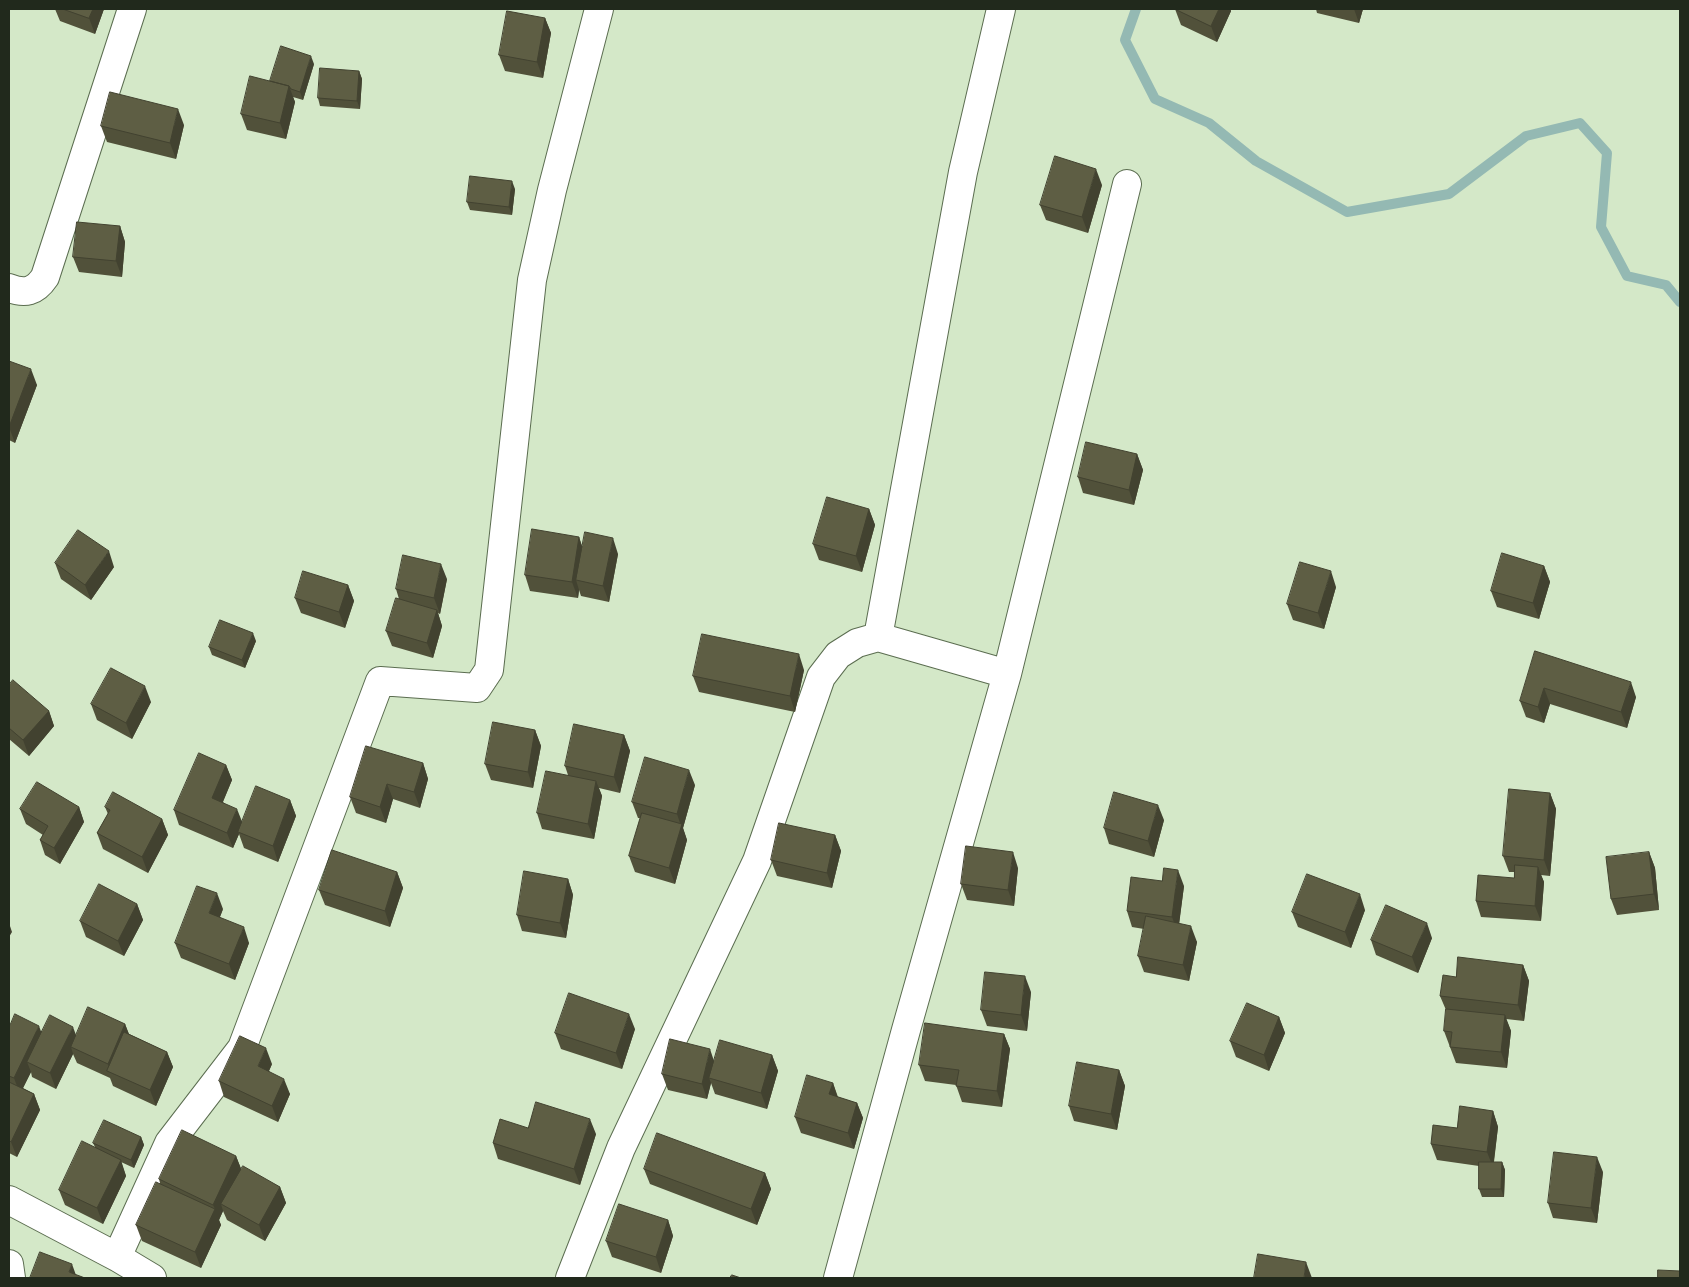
<!DOCTYPE html>
<html>
<head>
<meta charset="utf-8">
<style>
	body { margin:0 }
	#map { position:relative; width:1689px; height:1287px; overflow:hidden; background:#d4e8c8; font-family:Roboto,sans-serif }
	canvas { display:block }
	.frame { position:absolute; inset:0; border:10px solid #21291c; pointer-events:none }
</style>
</head>
<body>
<div id="map">
<canvas width="1689" height="1287"></canvas>
<div class="frame"></div>
</div>
<script>
const context = document.querySelector('canvas').getContext('2d');
context.lineJoin = 'round';
function strokePath(path, color, width, dash) { context.strokeStyle = color; context.lineWidth = width; context.lineCap = dash ? 'butt' : 'round'; context.setLineDash(dash || []); context.stroke(path); }
function paint(path, color) { context.fillStyle = color; context.fill(path, 'evenodd'); }
strokePath(new Path2D(`
	M 1136,9 L 1125,40 L 1155,99 L 1209,123 L 1256,161 L 1347,212 L 1449,194 L 1526,136 L 1580,123 L 1607,153 L 1601,227 L 1627,276 L 1666,285 L 1680,302`), '#94b9b3', 10);
const minor = new Path2D(`
	M 9,288 C 25,294 35,292 45,277 L 132,9
	M 878,637 L 963,172 L 1001,9
	M 9,1200 L 117,1257 L 152,1278
	M 117,1257 L 169,1143 L 242,1048 L 380,681 L 477,688 L 489,670 L 532,280 L 552,190 L 599,9
	M 9,1264 L 11,1278
	M 570,1278 L 621,1148 L 757,861 L 821,677 L 838,655 L 857,643 L 878,637 L 1007,674
	M 838,1278 L 906,1030 L 1007,674 L 1127,184`);
strokePath(minor, '#5b6d50', 30);
strokePath(minor, '#fff', 28);
paint(new Path2D(`
	M 55,9 L 104,9 L 95,34 L 60,21 Z
	M 1175,9 L 1230,9 L 1231,11 L 1217,42 L 1181,25 Z
	M 1316,9 L 1363,9 L 1359,23 L 1317,13 Z
	M 545,18 L 551,33 L 543,78 L 505,71 L 499,55 Z
	M 314,64 L 303,100 L 293,97 L 295,102 L 286,139 L 247,130 L 241,114 L 270,81 Z
	M 359,71 L 362,79 L 360,109 L 320,106 L 318,98 Z
	M 184,125 L 176,159 L 107,142 L 101,126 Z
	M 1102,185 L 1088,233 L 1046,220 L 1040,205 Z
	M 515,189 L 512,215 L 470,210 L 467,202 Z
	M 120,226 L 125,242 L 122,277 L 79,272 L 73,257 Z
	M 9,361 L 37,385 L 15,443 L 9,440 Z
	M 1137,454 L 1143,470 L 1134,505 L 1083,493 L 1078,477 Z
	M 869,509 L 875,525 L 862,572 L 819,560 L 813,544 Z
	M 579,537 L 582,546 L 618,554 L 609,602 L 581,596 L 579,590 L 578,598 L 530,591 L 525,575 Z
	M 55,563 L 114,567 L 91,600 L 61,579 Z
	M 1544,566 L 1550,582 L 1539,619 L 1497,607 L 1491,591 Z
	M 447,579 L 440,614 L 438,613 L 442,626 L 433,658 L 392,646 L 386,631 L 399,599 L 396,589 Z
	M 348,585 L 354,601 L 345,628 L 301,613 L 295,598 Z
	M 1336,587 L 1324,629 L 1293,620 L 1287,604 Z
	M 256,641 L 245,668 L 212,655 L 209,647 Z
	M 1535,651 L 1636,697 L 1627,728 L 1550,704 L 1544,723 L 1526,717 L 1520,701 Z
	M 804,670 L 795,712 L 699,692 L 693,676 Z
	M 9,685 L 49,711 L 54,726 L 29,756 L 9,739 Z
	M 151,702 L 132,739 L 97,720 L 91,704 Z
	M 535,730 L 541,746 L 533,788 L 491,780 L 485,764 Z
	M 624,735 L 630,751 L 620,793 L 599,788 L 602,796 L 594,839 L 542,829 L 537,813 L 568,775 L 565,766 Z
	M 423,763 L 428,779 L 420,808 L 393,799 L 386,823 L 356,813 L 350,797 Z
	M 226,765 L 232,780 L 223,802 L 242,822 L 290,800 L 296,816 L 278,862 L 244,848 L 239,834 L 233,848 L 179,825 L 174,810 Z
	M 695,785 L 683,828 L 687,840 L 675,884 L 635,872 L 629,856 L 640,818 L 638,818 L 632,802 Z
	M 1550,793 L 1556,809 L 1550,876 L 1541,875 L 1544,882 L 1541,921 L 1481,917 L 1476,901 L 1514,878 L 1515,872 L 1509,872 L 1503,856 Z
	M 79,807 L 84,822 L 60,864 L 45,855 L 40,840 L 43,835 L 26,824 L 20,809 Z
	M 105,807 L 162,819 L 168,835 L 148,873 L 103,849 L 97,833 L 108,814 Z
	M 1164,820 L 1154,857 L 1109,844 L 1104,828 Z
	M 835,835 L 841,851 L 832,888 L 777,876 L 771,860 Z
	M 1649,852 L 1655,868 L 1659,910 L 1617,915 L 1611,899 Z
	M 1018,868 L 1014,906 L 967,900 L 961,884 Z
	M 397,872 L 403,888 L 390,927 L 325,905 L 319,890 Z
	M 568,879 L 573,895 L 566,938 L 522,931 L 517,915 Z
	M 1184,886 L 1179,923 L 1197,942 L 1189,981 L 1144,972 L 1138,956 L 1144,929 L 1132,927 L 1127,911 Z
	M 137,904 L 143,920 L 124,956 L 86,937 L 80,921 Z
	M 223,909 L 220,917 L 249,943 L 235,980 L 181,958 L 175,943 Z
	M 1365,910 L 1351,948 L 1298,927 L 1292,912 Z
	M 1432,938 L 1418,973 L 1376,955 L 1371,940 Z
	M 1523,965 L 1529,981 L 1524,1021 L 1506,1019 L 1511,1031 L 1507,1068 L 1456,1063 L 1444,1031 L 1446,1010 L 1440,996 L 1456,977 Z
	M 1031,992 L 1027,1031 L 987,1026 L 981,1010 Z
	M 1279,1017 L 1285,1033 L 1269,1071 L 1236,1057 L 1230,1041 Z
	M 125,1024 L 129,1034 L 167,1052 L 173,1067 L 156,1106 L 113,1086 L 110,1078 L 77,1063 L 73,1054 L 56,1089 L 32,1077 L 31,1072 L 23,1088 L 34,1094 L 40,1110 L 17,1157 L 9,1153 L 9,1028 L 76,1035 Z
	M 635,1029 L 622,1069 L 561,1049 L 555,1033 Z
	M 1004,1034 L 1010,1049 L 1002,1107 L 962,1102 L 956,1085 L 925,1081 L 919,1065 Z
	M 772,1055 L 778,1071 L 767,1109 L 715,1094 L 711,1083 L 707,1099 L 668,1090 L 662,1074 L 714,1061 Z
	M 272,1064 L 269,1071 L 290,1094 L 278,1122 L 224,1097 L 219,1081 Z
	M 1119,1070 L 1125,1086 L 1117,1130 L 1074,1121 L 1069,1106 Z
	M 833,1083 L 838,1097 L 857,1103 L 863,1118 L 854,1149 L 801,1133 L 795,1117 Z
	M 1493,1111 L 1498,1127 L 1494,1162 L 1502,1162 L 1505,1170 L 1504,1197 L 1482,1197 L 1479,1189 L 1479,1166 L 1437,1160 L 1431,1144 L 1457,1128 Z
	M 528,1128 L 596,1134 L 580,1185 L 498,1159 L 493,1143 Z
	M 141,1137 L 144,1145 L 134,1168 L 121,1162 L 126,1176 L 103,1224 L 65,1205 L 59,1190 L 95,1147 L 93,1143 Z
	M 236,1156 L 241,1169 L 280,1187 L 286,1203 L 265,1241 L 227,1220 L 223,1211 L 219,1220 L 221,1225 L 201,1268 L 142,1241 L 136,1225 L 160,1183 L 159,1179 Z
	M 644,1169 L 765,1173 L 771,1189 L 757,1225 L 650,1184 Z
	M 1603,1172 L 1597,1223 L 1553,1218 L 1548,1203 Z
	M 668,1220 L 673,1236 L 661,1273 L 612,1257 L 606,1241 Z`), '#51513a');
paint(new Path2D(`
	M 93,9 L 104,9 L 95,34 L 89,18 Z
	M 1219,9 L 1230,9 L 1231,11 L 1217,42 L 1211,26 Z
	M 1354,9 L 1363,9 L 1359,23 Z
	M 545,18 L 551,33 L 543,78 L 537,62 Z
	M 311,56 L 314,64 L 303,100 L 300,92 Z
	M 359,71 L 362,79 L 360,109 L 357,101 Z
	M 289,86 L 295,102 L 286,139 L 280,123 Z
	M 178,109 L 184,125 L 176,159 L 170,143 Z
	M 1096,169 L 1102,185 L 1088,233 L 1082,217 Z
	M 512,181 L 515,189 L 512,215 L 509,207 Z
	M 120,226 L 125,242 L 122,277 L 116,261 Z
	M 31,369 L 37,385 L 15,443 L 9,427 Z
	M 1137,454 L 1143,470 L 1134,505 L 1129,490 Z
	M 869,509 L 875,525 L 862,572 L 856,556 Z
	M 579,537 L 584,553 L 576,580 L 579,590 L 578,598 L 572,582 Z
	M 613,538 L 618,554 L 609,602 L 603,586 Z
	M 109,551 L 114,567 L 91,600 L 85,585 Z
	M 441,564 L 447,579 L 440,614 L 434,598 Z
	M 1544,566 L 1550,582 L 1539,619 L 1533,603 Z
	M 1331,571 L 1336,587 L 1324,629 L 1318,613 Z
	M 348,585 L 354,601 L 345,628 L 339,612 Z
	M 437,610 L 442,626 L 433,658 L 427,643 Z
	M 253,633 L 256,641 L 245,668 L 242,660 Z
	M 799,654 L 804,670 L 795,712 L 790,696 Z
	M 1631,682 L 1636,697 L 1627,728 L 1621,712 Z
	M 145,686 L 151,702 L 132,739 L 126,723 Z
	M 1544,688 L 1550,704 L 1544,723 L 1538,707 Z
	M 49,711 L 54,726 L 29,756 L 23,740 Z
	M 535,730 L 541,746 L 533,788 L 528,772 Z
	M 624,735 L 630,751 L 620,793 L 614,777 Z
	M 423,763 L 428,779 L 420,808 L 414,792 Z
	M 226,765 L 232,780 L 218,813 L 212,798 Z
	M 689,770 L 695,785 L 683,828 L 687,840 L 675,884 L 669,868 L 681,826 L 677,814 Z
	M 596,781 L 602,796 L 594,839 L 588,824 Z
	M 387,784 L 393,799 L 386,823 L 380,807 Z
	M 1550,793 L 1556,809 L 1550,876 L 1544,860 Z
	M 290,800 L 296,816 L 278,862 L 273,846 Z
	M 1158,805 L 1164,820 L 1154,857 L 1148,841 Z
	M 79,807 L 84,822 L 60,864 L 54,848 Z
	M 237,809 L 243,824 L 238,832 L 239,834 L 233,848 L 227,833 Z
	M 162,819 L 168,835 L 148,873 L 142,857 Z
	M 835,835 L 841,851 L 832,888 L 827,873 Z
	M 1013,852 L 1018,868 L 1014,906 L 1008,890 Z
	M 1649,852 L 1655,868 L 1659,910 L 1654,894 Z
	M 1538,867 L 1544,882 L 1541,921 L 1535,906 Z
	M 1178,870 L 1184,886 L 1178,933 L 1172,917 Z
	M 397,872 L 403,888 L 390,927 L 385,911 Z
	M 568,879 L 573,895 L 566,938 L 560,923 Z
	M 217,893 L 223,909 L 215,929 L 209,913 Z
	M 1360,894 L 1365,910 L 1351,948 L 1345,932 Z
	M 137,904 L 143,920 L 124,956 L 118,941 Z
	M 9,923 L 12,932 L 9,937 Z
	M 1427,923 L 1432,938 L 1418,973 L 1412,957 Z
	M 1191,926 L 1197,942 L 1189,981 L 1183,965 Z
	M 244,927 L 249,943 L 235,980 L 229,964 Z
	M 1523,965 L 1529,981 L 1524,1021 L 1518,1005 Z
	M 1025,976 L 1031,992 L 1027,1031 L 1021,1015 Z
	M 629,1014 L 635,1029 L 622,1069 L 616,1053 Z
	M 1505,1015 L 1511,1031 L 1507,1068 L 1501,1052 Z
	M 1279,1017 L 1285,1033 L 1269,1071 L 1264,1055 Z
	M 125,1024 L 131,1040 L 111,1073 L 108,1064 Z
	M 39,1026 L 45,1042 L 27,1062 L 31,1072 L 20,1094 L 14,1078 Z
	M 73,1027 L 79,1043 L 71,1047 L 73,1054 L 56,1089 L 50,1073 Z
	M 1004,1034 L 1010,1049 L 1002,1107 L 997,1091 Z
	M 266,1048 L 272,1064 L 264,1082 L 258,1066 Z
	M 710,1049 L 715,1064 L 709,1078 L 711,1083 L 707,1099 L 702,1084 Z
	M 167,1052 L 173,1067 L 156,1106 L 150,1090 Z
	M 772,1055 L 778,1071 L 767,1109 L 761,1093 Z
	M 1119,1070 L 1125,1086 L 1117,1130 L 1111,1114 Z
	M 284,1079 L 290,1094 L 278,1122 L 272,1106 Z
	M 833,1083 L 838,1099 L 829,1094 Z
	M 34,1094 L 40,1110 L 17,1157 L 11,1142 Z
	M 857,1103 L 863,1118 L 854,1149 L 848,1133 Z
	M 1493,1111 L 1498,1127 L 1493,1167 L 1487,1152 Z
	M 590,1119 L 596,1134 L 580,1185 L 574,1169 Z
	M 141,1137 L 144,1145 L 134,1168 L 131,1160 Z
	M 236,1156 L 242,1171 L 221,1204 L 223,1211 L 219,1220 L 221,1225 L 201,1268 L 195,1252 L 215,1209 L 213,1205 Z
	M 1597,1157 L 1603,1172 L 1597,1223 L 1591,1208 Z
	M 121,1160 L 126,1176 L 103,1224 L 97,1208 Z
	M 1502,1162 L 1505,1170 L 1504,1197 L 1501,1189 Z
	M 765,1173 L 771,1189 L 757,1225 L 751,1209 Z
	M 280,1187 L 286,1203 L 265,1241 L 259,1225 Z
	M 668,1220 L 673,1236 L 661,1273 L 656,1257 Z
	M 1306,1262 L 1312,1278 L 1304,1278 Z
	M 72,1264 L 77,1278 L 69,1272 Z`), '#424230');
const building = new Path2D(`
	M 63,9 L 93,9 L 89,18 Z
	M 1175,9 L 1219,9 L 1211,26 Z
	M 507,11 L 545,18 L 537,62 L 499,55 Z
	M 281,46 L 311,56 L 300,92 L 291,89 L 289,86 L 270,81 Z
	M 320,68 L 359,71 L 357,101 L 318,98 Z
	M 250,76 L 289,86 L 280,123 L 241,114 Z
	M 110,92 L 178,109 L 170,143 L 101,126 Z
	M 1055,156 L 1096,169 L 1082,217 L 1040,205 Z
	M 470,176 L 512,181 L 509,207 L 467,202 Z
	M 77,222 L 120,226 L 116,261 L 73,257 Z
	M 9,361 L 31,369 L 9,427 Z
	M 1086,442 L 1137,454 L 1129,490 L 1078,477 Z
	M 827,497 L 869,509 L 856,556 L 813,544 Z
	M 532,529 L 579,537 L 572,582 L 525,575 Z
	M 78,530 L 109,551 L 85,585 L 55,563 Z
	M 585,532 L 613,538 L 603,586 L 576,580 Z
	M 1502,553 L 1544,566 L 1533,603 L 1491,591 Z
	M 403,555 L 441,564 L 434,598 L 396,589 Z
	M 1300,562 L 1331,571 L 1318,613 L 1287,604 Z
	M 303,571 L 348,585 L 339,612 L 295,598 Z
	M 396,598 L 437,610 L 427,643 L 386,631 Z
	M 220,620 L 253,633 L 242,660 L 209,647 Z
	M 702,634 L 799,654 L 790,696 L 693,676 Z
	M 1535,651 L 1631,682 L 1621,712 L 1544,688 L 1538,707 L 1520,701 Z
	M 111,668 L 145,686 L 126,723 L 91,704 Z
	M 13,680 L 49,711 L 23,740 L 9,728 L 9,685 Z
	M 493,722 L 535,730 L 528,772 L 485,764 Z
	M 574,724 L 624,735 L 614,777 L 565,766 Z
	M 366,746 L 423,763 L 414,792 L 387,784 L 380,807 L 350,797 Z
	M 199,753 L 226,765 L 212,798 L 237,809 L 227,833 L 174,810 Z
	M 645,757 L 689,770 L 677,814 L 632,802 Z
	M 546,771 L 596,781 L 588,824 L 537,813 Z
	M 37,782 L 79,807 L 54,848 L 40,840 L 48,826 L 20,809 Z
	M 256,786 L 290,800 L 273,846 L 238,832 Z
	M 1509,789 L 1550,793 L 1544,860 L 1503,856 Z
	M 113,792 L 162,819 L 142,857 L 97,833 L 110,810 L 105,807 Z
	M 1114,792 L 1158,805 L 1148,841 L 1104,828 Z
	M 642,813 L 682,824 L 669,868 L 629,856 Z
	M 779,823 L 835,835 L 827,873 L 771,860 Z
	M 966,846 L 1013,852 L 1008,890 L 961,884 Z
	M 332,850 L 397,872 L 385,911 L 319,890 Z
	M 1649,852 L 1654,894 L 1611,899 L 1606,857 Z
	M 1515,865 L 1538,867 L 1535,906 L 1476,901 L 1478,875 L 1514,878 Z
	M 1164,868 L 1178,870 L 1172,917 L 1127,911 L 1131,877 L 1162,881 Z
	M 524,871 L 568,879 L 560,923 L 517,915 Z
	M 1307,874 L 1360,894 L 1345,932 L 1292,912 Z
	M 99,884 L 137,904 L 118,941 L 80,921 Z
	M 197,886 L 217,893 L 209,913 L 244,927 L 229,964 L 175,943 Z
	M 1386,905 L 1427,923 L 1412,957 L 1371,940 Z
	M 1146,916 L 1191,926 L 1183,965 L 1138,956 Z
	M 1458,957 L 1523,965 L 1518,1005 L 1440,996 L 1443,975 L 1456,977 Z
	M 985,972 L 1025,976 L 1021,1015 L 981,1010 Z
	M 569,993 L 629,1014 L 616,1053 L 555,1033 Z
	M 1247,1003 L 1279,1017 L 1264,1055 L 1230,1041 Z
	M 88,1007 L 125,1024 L 108,1064 L 71,1047 Z
	M 1446,1009 L 1505,1015 L 1501,1052 L 1450,1047 L 1452,1032 L 1444,1031 Z
	M 15,1014 L 39,1026 L 14,1078 L 9,1076 L 9,1028 Z
	M 50,1015 L 73,1027 L 50,1073 L 27,1062 Z
	M 925,1023 L 1004,1034 L 997,1091 L 956,1086 L 959,1070 L 919,1065 Z
	M 124,1032 L 167,1052 L 150,1090 L 107,1071 Z
	M 240,1036 L 266,1048 L 258,1066 L 284,1079 L 272,1106 L 219,1081 Z
	M 670,1039 L 710,1049 L 702,1084 L 662,1074 Z
	M 720,1040 L 772,1055 L 761,1093 L 709,1078 Z
	M 1077,1062 L 1119,1070 L 1111,1114 L 1069,1106 Z
	M 807,1075 L 833,1083 L 829,1094 L 857,1103 L 848,1133 L 795,1117 Z
	M 9,1082 L 34,1094 L 11,1142 L 9,1140 Z
	M 536,1102 L 590,1119 L 574,1169 L 493,1143 L 500,1119 L 528,1128 Z
	M 1460,1106 L 1493,1111 L 1487,1152 L 1431,1144 L 1433,1125 L 1457,1128 Z
	M 104,1120 L 141,1137 L 131,1160 L 93,1143 Z
	M 182,1130 L 236,1156 L 213,1205 L 159,1179 Z
	M 657,1133 L 765,1173 L 751,1209 L 644,1169 Z
	M 82,1141 L 121,1160 L 97,1208 L 59,1190 Z
	M 1554,1152 L 1597,1157 L 1591,1208 L 1548,1203 Z
	M 1479,1162 L 1502,1162 L 1501,1189 L 1479,1189 Z
	M 243,1166 L 280,1187 L 259,1225 L 221,1204 Z
	M 156,1182 L 215,1209 L 195,1252 L 136,1225 Z
	M 619,1204 L 668,1220 L 656,1257 L 606,1241 Z
	M 40,1252 L 72,1264 L 69,1272 L 85,1278 L 30,1278 Z
	M 1258,1254 L 1306,1262 L 1304,1278 L 1254,1278 Z
	M 1658,1270 L 1680,1271 L 1680,1278 L 1658,1278 Z
	M 732,1275 L 741,1278 L 730,1278 Z`);
paint(building, '#5e5e44');
strokePath(building, '#424230', 1);
</script>
</body>
</html>
